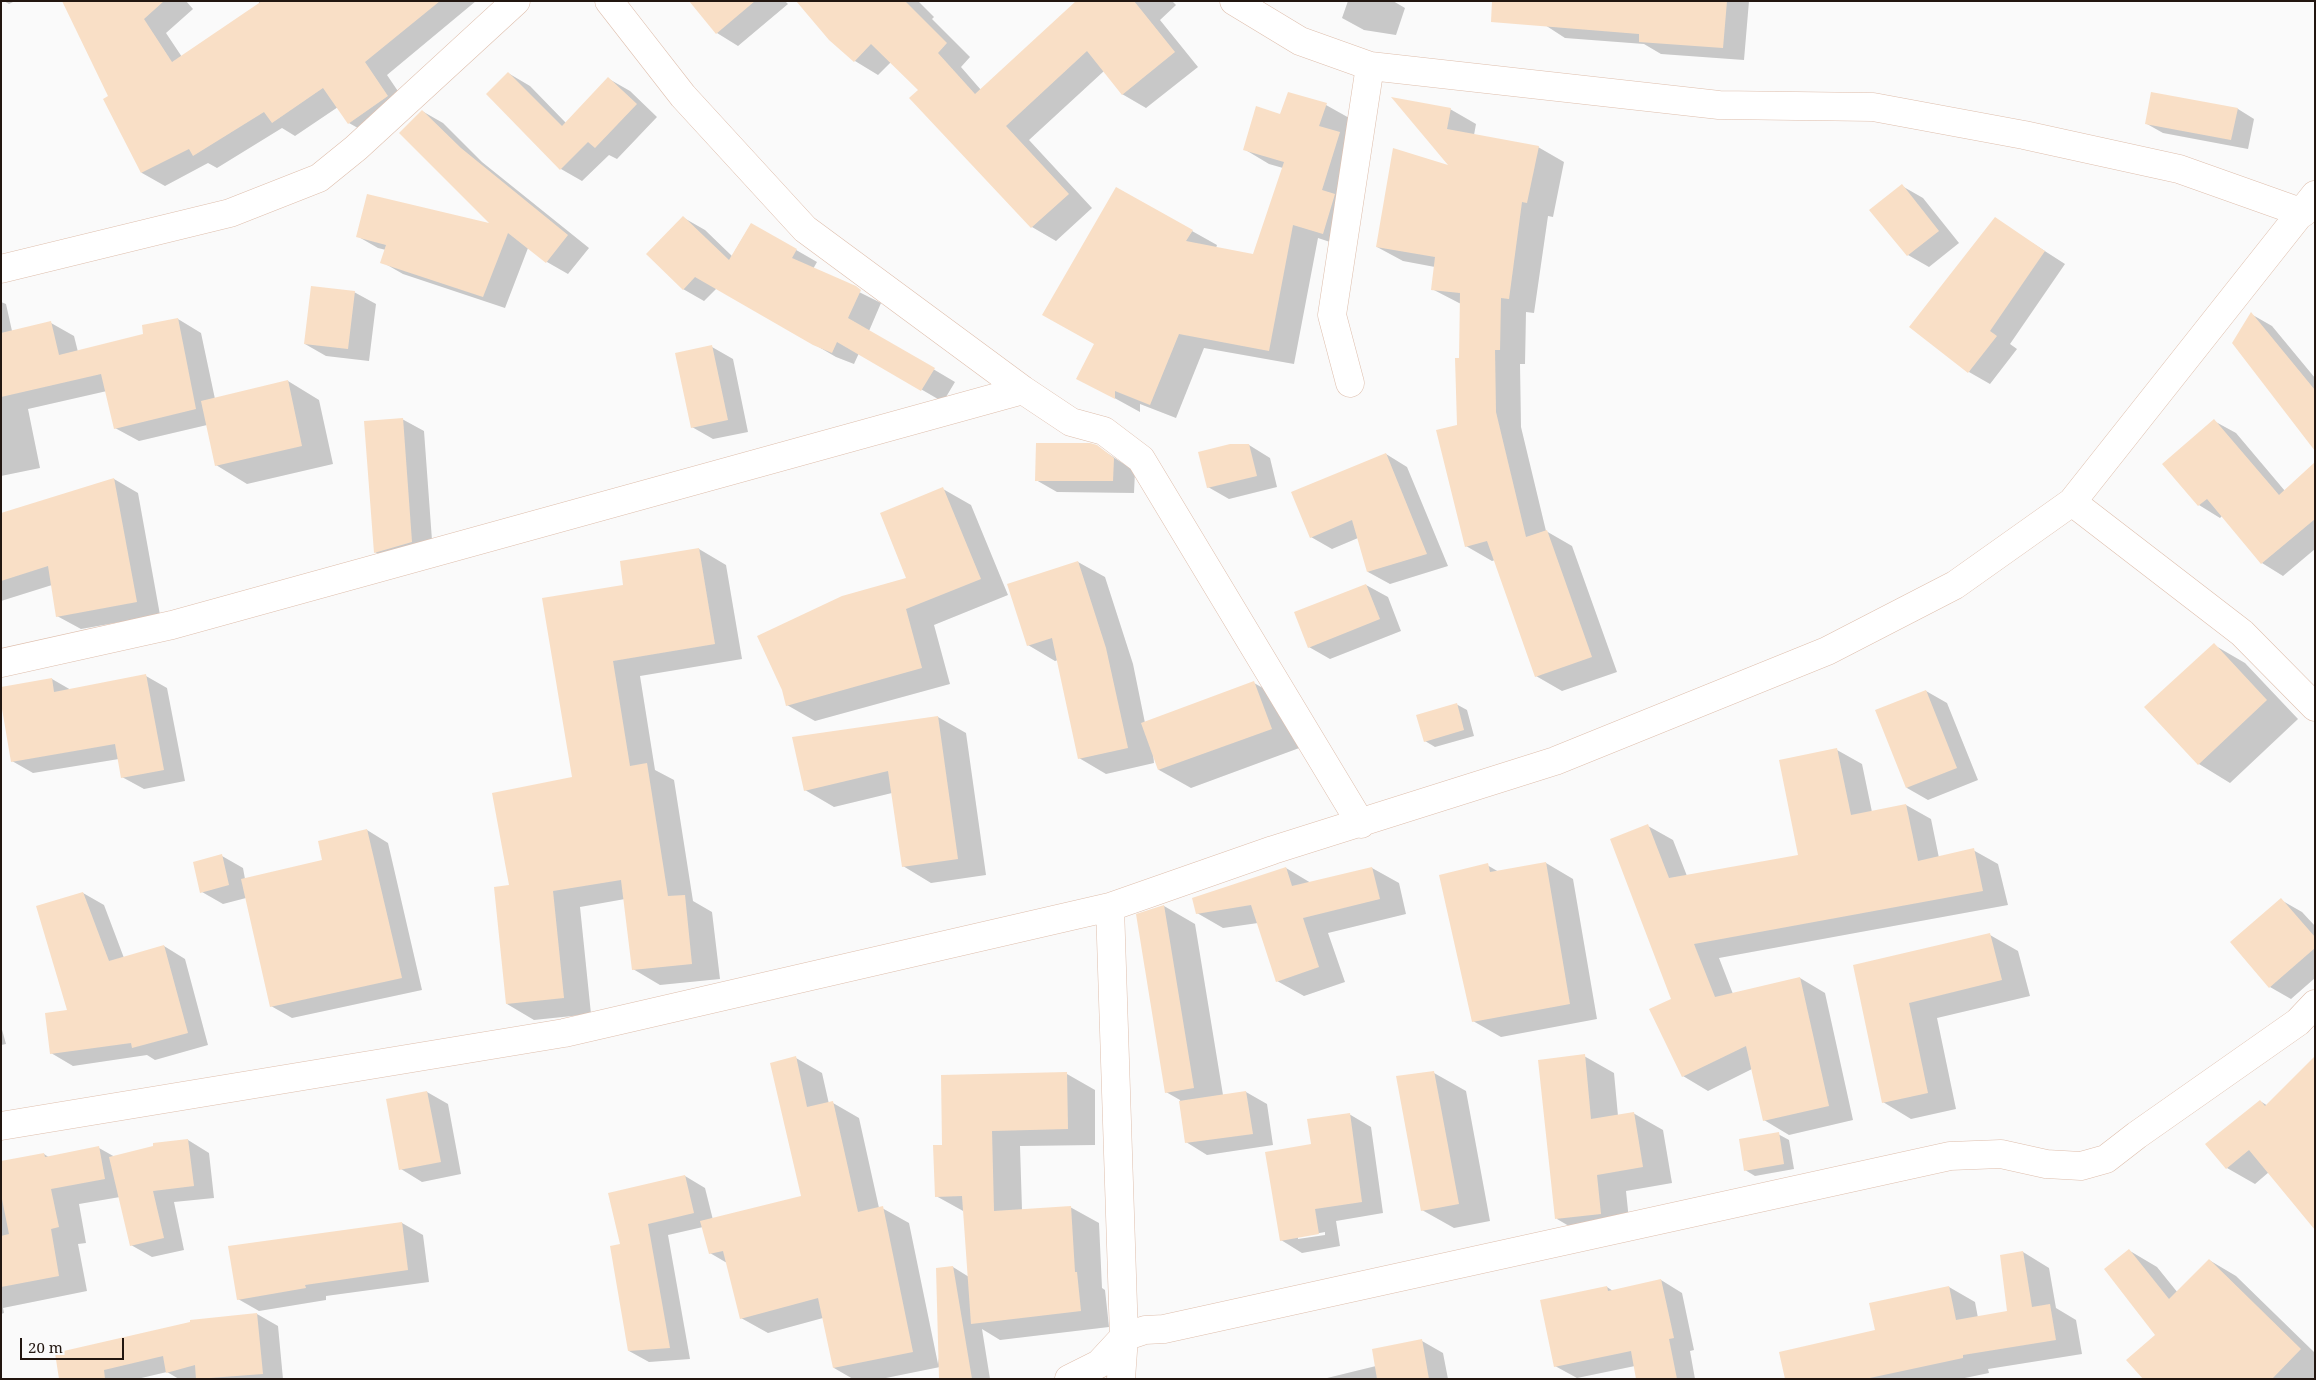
<!DOCTYPE html>
<html>
<head>
<meta charset="utf-8">
<style>
	body { margin:0 }
	#map { position:relative; width:2316px; height:1380px; overflow:hidden; background:#fafafa; font-family:"Noto Serif",serif }
	canvas { display:block }
	.frame { position:absolute; inset:0; border:2px solid #221610; pointer-events:none }
	.scale { position:absolute; left:20px; top:1338px; width:104px; height:22px; box-sizing:border-box; border:2px solid #221610; border-top:0; padding-left:6px; font-size:15px; line-height:18px; white-space:nowrap; color:#221610; -webkit-text-stroke:4px #fafafa; paint-order:stroke }
</style>
</head>
<body>
<div id="map">
<canvas width="2316" height="1380"></canvas>
<div class="frame"></div>
<div class="scale">20 m</div>
</div>
<script>
const context = document.querySelector('canvas').getContext('2d');
context.lineJoin = 'round';
function paint(path, color) { context.fillStyle = color; context.fill(path, 'evenodd'); }
function strokePath(path, color, width, dash) { context.strokeStyle = color; context.lineWidth = width; context.lineCap = dash ? 'butt' : 'round'; context.setLineDash(dash || []); context.stroke(path); }
paint(new Path2D(`
	M 4,1 L 15,1 L 9,4 Z
	M 68,1 L 186,1 L 193,9 L 166,33 L 182,57 L 260,4 L 258,1 L 476,1 L 387,75 L 410,109 L 372,136 L 349,123 L 338,107 L 295,136 L 282,128 L 217,168 L 208,163 L 165,186 L 142,173 L 105,99 L 110,97 Z
	M 785,1 L 788,4 L 738,46 L 717,33 L 691,2 Z
	M 797,1 L 918,1 L 934,17 L 932,19 L 970,57 L 961,67 L 981,90 L 1078,1 L 1172,1 L 1176,5 L 1160,20 L 1198,67 L 1146,108 L 1122,94 L 1104,71 L 1029,140 L 1092,208 L 1056,241 L 1032,227 L 911,98 L 919,90 L 891,62 L 878,75 L 855,61 Z
	M 1348,1 L 1393,1 L 1405,8 L 1396,35 L 1364,30 L 1342,18 Z
	M 1508,1 L 1749,1 L 1744,60 L 1661,54 L 1644,44 L 1565,38 Z
	M 508,73 L 530,86 L 566,123 L 609,79 L 630,91 L 657,117 L 617,159 L 609,155 L 582,181 L 561,169 Z
	M 2152,93 L 2238,109 L 2254,119 L 2248,149 L 2163,133 L 2147,124 Z
	M 1395,99 L 1450,109 L 1476,124 L 1474,135 L 1538,147 L 1564,162 L 1553,217 L 1548,216 L 1534,313 L 1526,312 L 1525,364 L 1520,364 L 1521,427 L 1546,531 L 1572,546 L 1617,672 L 1562,691 L 1536,676 L 1495,560 L 1492,561 L 1466,546 L 1458,426 L 1461,304 L 1432,289 L 1435,267 L 1403,261 L 1377,247 L 1452,167 Z
	M 1326,105 L 1351,119 L 1348,248 L 1318,238 L 1294,364 L 1204,348 L 1176,418 L 1140,404 L 1140,412 L 1078,378 L 1192,231 L 1217,245 L 1216,248 L 1254,255 L 1283,168 L 1269,164 L 1244,149 L 1281,115 Z
	M 422,111 L 443,123 L 482,162 L 589,248 L 568,274 L 547,262 L 528,248 L 505,308 L 403,274 L 382,262 L 386,250 L 378,248 L 357,236 L 493,226 Z
	M 1902,186 L 1923,198 L 1959,243 L 1929,267 L 1908,255 Z
	M 684,218 L 705,230 L 732,256 L 751,224 L 817,262 L 813,269 L 881,303 L 869,331 L 955,382 L 943,402 L 859,353 L 854,364 L 836,357 L 717,288 L 704,301 L 683,289 Z
	M 1995,219 L 2065,264 L 2010,344 L 2017,349 L 1990,384 L 1969,372 Z
	M 354,292 L 376,304 L 369,361 L 326,356 L 305,344 Z
	M 1,302 L 6,304 L 12,331 L 51,323 L 74,336 L 78,352 L 145,335 L 178,319 L 201,333 L 215,399 L 288,381 L 319,400 L 333,464 L 247,484 L 216,465 L 207,425 L 139,441 L 115,428 L 107,391 L 28,409 L 40,468 L 1,476 Z
	M 2251,314 L 2272,326 L 2315,378 L 2315,449 Z
	M 712,347 L 733,359 L 748,432 L 713,439 L 692,427 Z
	M 402,419 L 424,431 L 433,554 L 396,565 L 375,552 Z
	M 2214,421 L 2236,433 L 2285,491 L 2315,464 L 2315,549 L 2283,576 L 2262,563 L 2222,516 L 2220,518 L 2199,505 L 2163,464 Z
	M 1249,445 L 1270,458 L 1277,487 L 1229,499 L 1208,487 Z
	M 1096,446 L 1135,471 L 1134,493 L 1057,492 L 1036,480 Z
	M 1386,454 L 1407,467 L 1448,566 L 1390,584 L 1368,572 L 1358,538 L 1332,549 L 1311,537 Z
	M 114,479 L 138,493 L 160,615 L 81,629 L 57,616 L 52,585 L 1,601 L 1,514 Z
	M 943,489 L 971,505 L 1008,595 L 934,625 L 950,684 L 815,721 L 787,705 L 908,579 Z
	M 699,549 L 726,565 L 742,659 L 640,676 L 655,770 L 674,780 L 693,901 L 712,912 L 720,979 L 660,985 L 633,969 L 625,899 L 580,907 L 591,1014 L 534,1020 L 507,1004 L 511,887 L 573,778 L 625,586 Z
	M 1078,562 L 1105,577 L 1133,664 L 1145,723 L 1254,683 L 1286,701 L 1302,747 L 1191,788 L 1159,770 L 1153,753 L 1154,763 L 1106,774 L 1079,758 L 1058,660 L 1055,661 L 1028,645 L 1009,585 Z
	M 1366,585 L 1388,597 L 1401,631 L 1330,659 L 1309,647 Z
	M 2214,645 L 2245,663 L 2298,719 L 2230,783 L 2199,764 L 2146,708 Z
	M 146,676 L 167,688 L 185,781 L 144,789 L 122,777 L 119,759 L 33,773 L 12,761 L 52,679 L 71,690 Z
	M 1926,691 L 1947,703 L 1978,780 L 1928,800 L 1907,788 Z
	M 1456,704 L 1467,710 L 1474,736 L 1435,747 L 1425,741 Z
	M 938,717 L 966,733 L 986,875 L 931,883 L 903,866 L 892,793 L 834,807 L 805,790 Z
	M 1837,750 L 1862,764 L 1872,812 L 1906,805 L 1931,819 L 1939,858 L 1973,850 L 1998,864 L 2008,905 L 1719,958 L 1733,994 L 1800,978 L 1825,993 L 1853,1120 L 1789,1135 L 1764,1120 L 1752,1069 L 1708,1091 L 1683,1076 L 1648,826 L 1673,840 L 1687,876 L 1800,856 Z
	M 367,830 L 388,843 L 422,990 L 292,1018 L 271,1006 L 246,898 L 223,904 L 202,892 L 222,856 L 243,868 L 245,879 L 324,861 Z
	M 1546,863 L 1573,879 L 1597,1019 L 1501,1037 L 1473,1021 L 1487,865 L 1499,872 Z
	M 1286,868 L 1311,883 L 1372,868 L 1399,883 L 1406,914 L 1328,933 L 1345,982 L 1304,996 L 1277,981 L 1258,923 L 1223,928 L 1197,913 Z
	M 83,893 L 104,905 L 124,958 L 164,946 L 185,959 L 208,1045 L 155,1060 L 147,1055 L 73,1066 L 51,1053 L 69,1011 Z
	M 2281,900 L 2302,912 L 2315,926 L 2315,978 L 2291,999 L 2270,987 Z
	M 1164,906 L 1195,924 L 1223,1095 L 1246,1092 L 1267,1104 L 1273,1145 L 1207,1155 L 1186,1142 L 1180,1100 L 1166,1092 Z
	M 1990,935 L 2018,951 L 2030,996 L 1937,1018 L 1956,1109 L 1911,1119 L 1883,1102 L 1854,966 Z
	M 1,1026 L 6,1044 L 1,1045 Z
	M 1584,1056 L 1614,1073 L 1618,1116 L 1633,1113 L 1663,1130 L 1672,1183 L 1626,1191 L 1630,1230 L 1586,1236 L 1557,1219 Z
	M 796,1058 L 822,1073 L 829,1104 L 833,1103 L 859,1118 L 879,1208 L 882,1208 L 909,1223 L 938,1364 L 953,1267 L 969,1277 L 965,1212 L 936,1196 L 943,1146 L 1067,1074 L 1095,1090 L 1095,1145 L 1020,1146 L 1022,1210 L 1070,1207 L 1099,1223 L 1102,1288 L 1105,1290 L 1109,1327 L 1000,1340 L 982,1329 L 990,1379 L 940,1379 L 940,1367 L 881,1379 L 853,1379 L 834,1368 L 823,1318 L 768,1333 L 741,1318 L 727,1263 L 710,1253 L 703,1227 L 668,1235 L 690,1359 L 649,1362 L 629,1351 L 622,1245 L 685,1176 L 705,1188 L 713,1220 L 802,1197 Z
	M 1434,1073 L 1466,1091 L 1490,1221 L 1454,1228 L 1422,1210 Z
	M 427,1092 L 448,1104 L 461,1174 L 422,1182 L 401,1169 Z
	M 2260,1101 L 2268,1106 L 2269,1172 L 2255,1184 L 2227,1168 L 2207,1144 Z
	M 1349,1114 L 1371,1127 L 1383,1213 L 1336,1221 L 1340,1246 L 1302,1253 L 1281,1240 L 1312,1145 ZM 1325,1232 L 1325,1235 L 1298,1239 L 1298,1237 Z
	M 1778,1134 L 1789,1140 L 1794,1169 L 1755,1176 L 1745,1170 Z
	M 188,1140 L 209,1153 L 214,1198 L 174,1202 L 184,1250 L 152,1257 L 131,1245 L 120,1197 L 79,1204 L 86,1243 L 78,1244 L 87,1291 L 3,1308 L 4,1313 L 1,1314 L 1,1163 L 44,1154 L 50,1158 L 99,1148 L 115,1157 Z
	M 402,1223 L 423,1235 L 429,1282 L 326,1296 L 326,1300 L 259,1311 L 238,1299 Z
	M 2130,1251 L 2157,1267 L 2178,1293 L 2209,1260 L 2236,1276 L 2315,1353 L 2315,1379 L 2144,1379 L 2157,1335 Z
	M 2023,1252 L 2049,1268 L 2056,1308 L 2076,1320 L 2082,1354 L 1988,1369 L 1989,1373 L 1960,1379 L 1787,1379 L 1876,1331 L 1949,1287 L 1975,1302 L 1978,1318 L 2008,1312 Z
	M 1661,1280 L 1682,1293 L 1694,1350 L 1690,1351 L 1695,1379 L 1637,1379 L 1635,1366 L 1577,1378 L 1555,1366 L 1607,1287 L 1613,1291 Z
	M 257,1314 L 278,1326 L 283,1379 L 179,1379 L 167,1372 L 137,1379 L 61,1379 Z
	M 1422,1341 L 1443,1353 L 1448,1379 L 1323,1379 L 1376,1366 Z`), '#0003');
paint(new Path2D(`
	M 62,1 L 164,1 L 144,19 L 172,62 L 262,1 L 440,1 L 365,62 L 388,96 L 348,124 L 323,88 L 272,123 L 264,112 L 193,156 L 189,149 L 141,173 L 103,99 L 108,96 Z
	M 689,1 L 755,1 L 716,34 Z
	M 796,1 L 905,1 L 947,43 L 938,53 L 975,94 L 1076,1 L 1134,1 L 1175,52 L 1122,95 L 1087,51 L 1006,126 L 1069,194 L 1031,228 L 909,98 L 918,90 L 871,44 L 854,62 L 829,40 Z
	M 1492,1 L 1727,1 L 1723,48 L 1639,42 L 1639,34 L 1491,22 Z
	M 508,72 L 562,126 L 608,77 L 637,104 L 595,148 L 588,142 L 560,170 L 486,94 Z
	M 1288,92 L 1327,103 L 1319,126 L 1340,132 L 1322,190 L 1335,194 L 1323,234 L 1293,225 L 1269,351 L 1179,334 L 1150,405 L 1115,391 L 1115,399 L 1076,379 L 1094,344 L 1042,315 L 1116,187 L 1193,230 L 1186,241 L 1253,254 L 1284,162 L 1243,150 L 1256,106 L 1280,114 Z
	M 2151,92 L 2238,108 L 2231,140 L 2145,124 Z
	M 1391,97 L 1451,108 L 1447,129 L 1539,146 L 1527,203 L 1522,202 L 1509,299 L 1501,298 L 1500,350 L 1495,350 L 1496,412 L 1526,537 L 1547,530 L 1592,657 L 1535,677 L 1487,541 L 1465,547 L 1436,430 L 1457,425 L 1455,358 L 1459,358 L 1460,293 L 1431,290 L 1435,257 L 1376,247 L 1393,148 L 1448,165 Z
	M 422,110 L 461,148 L 568,235 L 546,263 L 508,233 L 483,297 L 380,263 L 386,245 L 356,237 L 367,194 L 489,223 L 399,133 Z
	M 1902,184 L 1939,231 L 1907,256 L 1869,210 Z
	M 683,216 L 729,260 L 751,223 L 797,249 L 792,258 L 856,286 L 861,290 L 848,318 L 935,368 L 921,391 L 837,342 L 832,353 L 813,345 L 695,277 L 683,290 L 646,254 Z
	M 1995,217 L 2045,251 L 1990,331 L 1997,336 L 1968,373 L 1909,327 Z
	M 311,286 L 355,291 L 348,349 L 304,344 Z
	M 2251,312 L 2315,390 L 2315,451 L 2232,343 Z
	M 178,318 L 196,409 L 114,429 L 101,374 L 1,397 L 1,333 L 51,321 L 59,355 L 143,334 L 142,325 Z
	M 712,345 L 728,420 L 691,428 L 675,353 Z
	M 288,380 L 302,446 L 215,466 L 201,401 Z
	M 403,418 L 412,542 L 374,553 L 364,421 Z
	M 2214,419 L 2279,495 L 2315,462 L 2315,519 L 2261,564 L 2207,499 L 2198,506 L 2162,464 Z
	M 1036,443 L 1090,443 L 1097,445 L 1114,458 L 1113,481 L 1035,481 Z
	M 1230,444 L 1249,444 L 1257,476 L 1207,488 L 1198,452 Z
	M 1386,453 L 1427,554 L 1367,572 L 1352,520 L 1310,538 L 1291,492 Z
	M 114,478 L 137,602 L 56,617 L 48,566 L 1,581 L 1,513 Z
	M 943,487 L 981,579 L 906,609 L 922,668 L 786,706 L 782,690 L 757,636 L 842,596 L 906,578 L 880,513 Z
	M 699,548 L 715,644 L 613,661 L 630,766 L 647,763 L 668,896 L 685,895 L 692,964 L 632,970 L 621,880 L 553,891 L 564,998 L 506,1004 L 494,887 L 509,885 L 492,793 L 572,777 L 542,598 L 623,585 L 620,561 Z
	M 1078,561 L 1106,648 L 1128,748 L 1078,759 L 1052,638 L 1027,646 L 1007,584 Z
	M 1366,584 L 1380,619 L 1308,648 L 1294,612 Z
	M 2214,643 L 2267,700 L 2198,765 L 2144,707 Z
	M 146,674 L 164,770 L 121,778 L 115,744 L 11,762 L 1,703 L 1,687 L 52,678 L 54,692 Z
	M 1254,681 L 1272,729 L 1158,770 L 1141,723 Z
	M 1926,690 L 1957,768 L 1906,788 L 1875,710 Z
	M 1457,703 L 1464,730 L 1424,742 L 1416,715 Z
	M 938,716 L 958,859 L 902,867 L 888,771 L 804,791 L 792,737 Z
	M 1837,748 L 1851,815 L 1906,804 L 1918,861 L 1974,848 L 1983,891 L 1694,944 L 1715,997 L 1800,977 L 1829,1106 L 1763,1121 L 1746,1046 L 1682,1077 L 1649,1009 L 1671,999 L 1610,839 L 1648,824 L 1669,878 L 1798,855 L 1779,760 Z
	M 367,829 L 402,978 L 270,1007 L 241,879 L 322,860 L 318,841 Z
	M 222,854 L 229,885 L 200,893 L 193,862 Z
	M 1546,862 L 1570,1004 L 1472,1022 L 1439,875 L 1488,863 L 1490,872 Z
	M 1286,867 L 1292,886 L 1372,867 L 1380,899 L 1303,918 L 1319,967 L 1276,982 L 1251,905 L 1196,914 L 1192,898 Z
	M 83,892 L 109,961 L 164,945 L 188,1033 L 132,1048 L 131,1043 L 50,1054 L 45,1013 L 67,1010 L 36,906 Z
	M 2281,898 L 2315,937 L 2315,948 L 2269,988 L 2230,942 Z
	M 1164,905 L 1194,1088 L 1165,1093 L 1136,914 Z
	M 1990,933 L 2002,980 L 1909,1003 L 1928,1093 L 1882,1103 L 1853,965 Z
	M 1585,1054 L 1591,1119 L 1634,1112 L 1643,1167 L 1597,1175 L 1601,1214 L 1555,1219 L 1538,1060 Z
	M 796,1056 L 807,1107 L 833,1101 L 858,1212 L 883,1206 L 913,1352 L 833,1368 L 818,1298 L 740,1319 L 723,1251 L 709,1254 L 700,1221 L 801,1196 L 770,1063 Z
	M 2315,1056 L 2315,1230 L 2249,1150 L 2226,1169 L 2205,1144 L 2260,1100 L 2265,1106 Z
	M 1434,1071 L 1459,1204 L 1421,1211 L 1396,1076 Z
	M 1067,1072 L 1068,1129 L 992,1131 L 994,1211 L 1071,1206 L 1075,1272 L 1077,1272 L 1081,1311 L 971,1324 L 962,1196 L 935,1197 L 933,1145 L 942,1145 L 941,1075 Z
	M 427,1091 L 441,1162 L 399,1170 L 386,1099 Z
	M 1246,1091 L 1253,1134 L 1185,1143 L 1179,1101 Z
	M 1350,1113 L 1362,1202 L 1315,1209 L 1319,1234 L 1280,1241 L 1265,1152 L 1311,1144 L 1307,1119 Z
	M 1779,1132 L 1784,1164 L 1744,1171 L 1739,1139 Z
	M 188,1139 L 194,1186 L 153,1191 L 164,1238 L 130,1246 L 109,1157 L 153,1146 L 153,1143 Z
	M 99,1146 L 105,1179 L 51,1189 L 59,1227 L 51,1229 L 59,1276 L 1,1287 L 1,1236 L 9,1234 L 1,1194 L 1,1161 L 44,1153 L 45,1157 Z
	M 685,1175 L 694,1213 L 648,1224 L 670,1348 L 628,1351 L 610,1246 L 620,1244 L 608,1193 Z
	M 402,1222 L 408,1270 L 305,1285 L 306,1288 L 237,1300 L 228,1246 Z
	M 2129,1249 L 2169,1299 L 2209,1259 L 2301,1349 L 2272,1379 L 2143,1379 L 2126,1360 L 2155,1335 L 2104,1269 Z
	M 2023,1251 L 2032,1307 L 2050,1304 L 2056,1340 L 1963,1355 L 1963,1358 L 1865,1379 L 1785,1379 L 1779,1352 L 1875,1330 L 1869,1303 L 1949,1286 L 1956,1320 L 2007,1311 L 2000,1255 Z
	M 953,1266 L 972,1379 L 939,1379 L 936,1268 Z
	M 1661,1279 L 1674,1338 L 1669,1339 L 1677,1379 L 1636,1379 L 1631,1351 L 1554,1367 L 1540,1300 L 1607,1286 L 1608,1291 Z
	M 257,1313 L 263,1374 L 196,1379 L 195,1365 L 166,1373 L 163,1356 L 104,1370 L 105,1379 L 59,1379 L 55,1353 L 190,1322 L 190,1320 Z
	M 1422,1339 L 1429,1379 L 1377,1379 L 1372,1349 Z`), '#f9dfc6');
const minor = new Path2D(`
	M 609,1 L 683,96 L 805,229 L 1023,390 L 1071,422 L 1104,431 L 1141,459 L 1361,824
	M 1234,1 L 1300,41 L 1370,66 L 1719,105 L 1873,107 L 2024,135 L 2179,169 L 2303,213
	M 1,269 L 230,213 L 319,178 L 356,148 L 516,1
	M 1350,383 L 1332,315 L 1370,66
	M 2072,502 L 2242,633 L 2315,707
	M 1,663 L 172,625 L 1023,390
	M 1110,907 L 1124,1337 L 1121,1379
	M 1,1126 L 564,1033 L 1110,907 L 1273,850 L 1555,761 L 1827,651 L 1955,585 L 2072,502 L 2315,195
	M 1069,1379 L 1099,1364 L 1124,1337 L 1145,1330 L 1164,1329 L 1950,1156 L 2001,1154 L 2046,1164 L 2081,1166 L 2106,1159 L 2137,1135 L 2298,1022 L 2315,1004`);
strokePath(minor, '#debeac', 29);
strokePath(minor, '#fff', 28);
</script>
</body>
</html>
